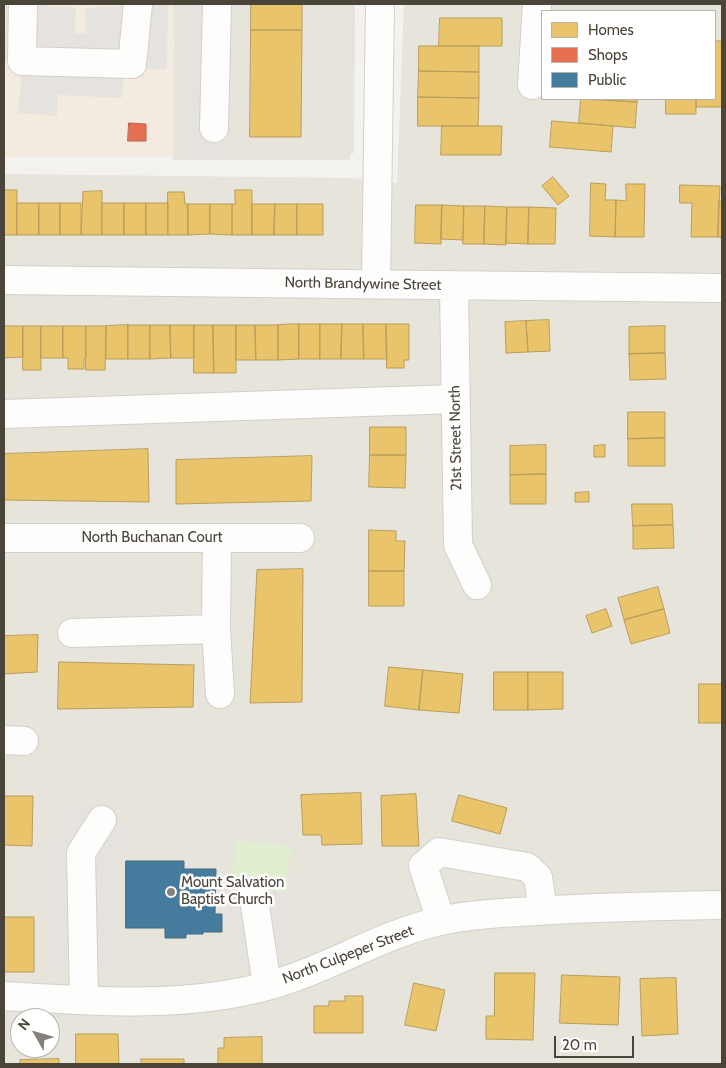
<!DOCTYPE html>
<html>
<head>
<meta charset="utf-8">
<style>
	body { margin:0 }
	#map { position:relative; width:726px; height:1068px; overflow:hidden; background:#f4f2ee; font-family:Cabin,sans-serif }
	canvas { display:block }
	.frame { position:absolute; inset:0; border:5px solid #4b4439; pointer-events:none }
	.legend { position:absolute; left:541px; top:10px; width:175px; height:90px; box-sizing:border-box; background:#fff; border:1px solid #b7b4b0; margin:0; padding:6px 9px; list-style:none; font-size:15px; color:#4b4439 }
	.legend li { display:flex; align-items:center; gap:10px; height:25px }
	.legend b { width:25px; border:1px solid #b7b4b0 }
	.north { position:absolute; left:10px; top:1008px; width:50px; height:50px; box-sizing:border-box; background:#fff; border:1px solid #b7b4b0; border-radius:50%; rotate:308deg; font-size:14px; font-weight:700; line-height:20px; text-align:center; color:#4b4439 }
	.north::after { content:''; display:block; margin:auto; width:18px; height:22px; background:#868178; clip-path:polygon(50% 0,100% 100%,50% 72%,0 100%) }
	.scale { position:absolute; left:554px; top:1036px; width:80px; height:22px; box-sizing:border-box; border:2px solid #4b4439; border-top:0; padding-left:6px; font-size:15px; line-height:18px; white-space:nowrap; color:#4b4439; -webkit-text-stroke:4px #fff; paint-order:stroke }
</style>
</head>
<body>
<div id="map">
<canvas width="726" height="1068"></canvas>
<div class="frame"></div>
<ul class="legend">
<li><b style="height:14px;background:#e9c46a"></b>Homes</li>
<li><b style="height:14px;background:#e76f51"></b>Shops</li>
<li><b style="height:14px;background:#457b9d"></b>Public</li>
</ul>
<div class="north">N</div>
<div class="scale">20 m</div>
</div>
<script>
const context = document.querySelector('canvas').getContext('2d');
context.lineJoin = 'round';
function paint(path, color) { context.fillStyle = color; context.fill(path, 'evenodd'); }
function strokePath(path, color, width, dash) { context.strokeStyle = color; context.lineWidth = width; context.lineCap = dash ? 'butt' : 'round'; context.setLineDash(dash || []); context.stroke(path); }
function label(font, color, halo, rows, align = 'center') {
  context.font = font + ' Cabin,sans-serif'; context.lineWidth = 5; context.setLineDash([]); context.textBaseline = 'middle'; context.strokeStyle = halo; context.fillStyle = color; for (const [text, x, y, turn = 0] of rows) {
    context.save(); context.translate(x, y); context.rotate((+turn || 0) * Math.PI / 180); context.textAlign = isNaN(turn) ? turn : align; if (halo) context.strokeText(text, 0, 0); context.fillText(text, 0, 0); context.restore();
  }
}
paint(new Path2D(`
	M 174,4 L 355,4 L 354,153 L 350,154 L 350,160 L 173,160 Z
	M 404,4 L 722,4 L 722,1064 L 4,1064 L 4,174 L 351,178 L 397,183 ZM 542,11 L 715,11 L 715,99 L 542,99 ZM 215,869 L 215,914 L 222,914 L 203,932 L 203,934 L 186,934 L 186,938 L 165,938 L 165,928 L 126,928 ZM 20,1018 L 50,1018 L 50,1048 L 20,1048 Z`), '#e7e4dc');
paint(new Path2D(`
	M 4,4 L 174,4 L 173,157 L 4,157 Z`), '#f3ebdf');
paint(new Path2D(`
	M 237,840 L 291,847 L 286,892 L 231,885 Z`), '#e1eecf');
paint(new Path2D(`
	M 4,4 L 47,4 L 47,6 L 76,8 L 75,33 L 86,34 L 85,8 L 121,6 L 121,4 L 168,4 L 167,69 L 144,69 L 144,77 L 124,75 L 122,98 L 58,95 L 57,116 L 18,113 L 21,79 L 10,62 L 4,61 Z
	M 182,4 L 232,4 L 231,160 L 194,159 L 181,149 L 184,129 Z
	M 75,797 L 133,831 L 114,861 L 114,971 L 47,970 L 47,840 L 55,840 L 55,830 Z
	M 224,884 L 286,892 L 296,951 L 231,969 Z`), '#e6e3df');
const homes = new Path2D(`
	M 251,4 L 302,4 L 302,30 L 251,30 Z
	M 440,18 L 502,18 L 502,46 L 439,46 Z
	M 251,30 L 302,30 L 301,137 L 250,137 Z
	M 715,41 L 722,41 L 722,107 L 696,107 L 696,99 L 715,99 Z
	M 419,46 L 479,46 L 479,72 L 419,71 Z
	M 419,71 L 479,72 L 479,98 L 418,97 Z
	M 418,97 L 479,98 L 478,126 L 418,126 Z
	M 581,99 L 637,102 L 635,128 L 579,123 Z
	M 597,99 L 638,99 L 637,102 Z
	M 666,99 L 696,99 L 696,114 L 666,114 Z
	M 552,121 L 613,126 L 611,152 L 550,147 Z
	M 442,126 L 502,126 L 501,155 L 441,155 Z
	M 553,177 L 569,196 L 558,205 L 542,186 Z
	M 591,183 L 606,184 L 605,200 L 616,200 L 615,237 L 590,236 Z
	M 626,184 L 645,184 L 644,237 L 615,237 L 616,200 L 626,201 Z
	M 680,185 L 720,186 L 718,237 L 691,237 L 692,203 L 680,203 Z
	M 4,190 L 17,190 L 17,235 L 4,235 Z
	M 235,190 L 252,190 L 252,235 L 232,235 L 232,204 L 235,204 Z
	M 102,191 L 102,235 L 81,235 L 83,192 Z
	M 168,192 L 184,192 L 185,204 L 188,204 L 188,235 L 168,235 Z
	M 719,201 L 722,201 L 722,238 L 718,237 Z
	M 17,203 L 39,203 L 39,235 L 17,235 Z
	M 39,203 L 60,203 L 60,235 L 39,235 Z
	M 60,203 L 81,203 L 81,235 L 60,235 Z
	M 102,203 L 124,203 L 124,235 L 102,235 Z
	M 124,203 L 146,203 L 146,235 L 124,235 Z
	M 146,203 L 168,203 L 168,235 L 146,235 Z
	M 188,204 L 210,204 L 210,234 L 188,235 Z
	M 210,204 L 232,204 L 232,235 L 210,234 Z
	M 252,204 L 275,204 L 274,235 L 252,235 Z
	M 275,204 L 297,204 L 297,235 L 274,235 Z
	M 297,204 L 323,204 L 323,235 L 297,235 Z
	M 416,205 L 442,205 L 441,244 L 415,243 Z
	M 442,205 L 464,206 L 463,240 L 441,239 Z
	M 464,206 L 485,206 L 484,244 L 463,244 Z
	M 485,206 L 507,207 L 506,245 L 484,244 Z
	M 507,207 L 529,207 L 528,244 L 506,243 Z
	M 529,207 L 556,208 L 555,244 L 528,244 Z
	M 549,320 L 550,351 L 528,352 L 526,321 Z
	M 526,321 L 528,352 L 506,353 L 505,322 Z
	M 299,324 L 320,324 L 320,359 L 299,359 Z
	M 299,324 L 299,359 L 278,360 L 278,325 Z
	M 320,324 L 342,324 L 341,359 L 320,359 Z
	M 342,324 L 363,324 L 364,359 L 341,359 Z
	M 363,324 L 386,324 L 387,359 L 364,359 Z
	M 386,324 L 409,324 L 409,360 L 404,360 L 404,368 L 387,368 Z
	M 128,325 L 150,325 L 150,359 L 128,359 Z
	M 128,325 L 128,359 L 106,359 L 106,326 Z
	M 150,325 L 170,325 L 171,358 L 150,359 Z
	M 170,325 L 194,325 L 194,358 L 171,358 Z
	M 194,325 L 213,325 L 214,373 L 194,373 Z
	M 213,325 L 236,325 L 236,373 L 214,373 Z
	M 236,325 L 255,325 L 256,360 L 236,360 Z
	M 255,325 L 278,325 L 278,360 L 256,360 Z
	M 4,326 L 23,326 L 23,357 L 4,358 Z
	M 23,326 L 41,326 L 41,370 L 23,370 Z
	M 41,326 L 63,326 L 63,358 L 41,358 Z
	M 63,326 L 86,326 L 86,358 L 84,358 L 84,369 L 68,369 L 68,358 L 63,358 Z
	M 86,326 L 106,326 L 105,370 L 86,370 Z
	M 665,326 L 665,353 L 629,354 L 629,327 Z
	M 665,353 L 666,379 L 630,380 L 629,354 Z
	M 628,412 L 665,412 L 665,438 L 628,439 Z
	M 370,427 L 406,427 L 406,455 L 370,455 Z
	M 665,438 L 665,466 L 628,466 L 628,439 Z
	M 546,445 L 546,474 L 510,475 L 510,446 Z
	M 605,445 L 605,457 L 594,457 L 594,446 Z
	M 148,449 L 149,502 L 4,500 L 4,454 Z
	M 370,455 L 406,455 L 405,488 L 369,487 Z
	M 312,456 L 311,501 L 176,504 L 176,460 Z
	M 546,474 L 546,504 L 510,504 L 510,475 Z
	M 589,492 L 589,502 L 575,502 L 575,493 Z
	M 632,504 L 672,504 L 673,525 L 633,526 Z
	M 673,525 L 674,548 L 633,549 L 633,526 Z
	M 369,530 L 396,531 L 396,541 L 405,541 L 404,571 L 369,571 Z
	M 303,569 L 302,702 L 250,703 L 257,570 Z
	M 369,571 L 404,571 L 404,606 L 369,606 Z
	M 658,587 L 664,609 L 624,620 L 618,598 Z
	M 606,609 L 612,626 L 592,633 L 586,616 Z
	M 664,609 L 670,633 L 631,644 L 624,620 Z
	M 38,635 L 37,672 L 4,674 L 4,636 Z
	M 59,662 L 194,665 L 193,707 L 58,709 Z
	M 389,667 L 423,670 L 419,710 L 385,706 Z
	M 423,670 L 463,674 L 459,713 L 419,710 Z
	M 494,672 L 528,672 L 528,710 L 494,710 Z
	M 528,672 L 563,672 L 563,709 L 528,710 Z
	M 699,684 L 722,684 L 722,723 L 699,723 Z
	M 361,793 L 362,844 L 322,845 L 321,835 L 303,835 L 301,795 Z
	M 416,794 L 419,846 L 382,846 L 381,796 Z
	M 459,795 L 507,808 L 500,834 L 452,821 Z
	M 4,796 L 33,796 L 32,846 L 4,845 Z
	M 4,917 L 34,917 L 34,972 L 4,972 Z
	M 495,973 L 535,973 L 533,1040 L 486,1039 L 486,1016 L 494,1016 Z
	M 562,975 L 620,977 L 618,1025 L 560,1023 Z
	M 676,978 L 678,1034 L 642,1036 L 640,979 Z
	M 414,983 L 445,990 L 436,1031 L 405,1025 Z
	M 345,996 L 363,996 L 363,1033 L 314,1033 L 314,1006 L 329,1006 L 329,1001 L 345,1001 Z
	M 76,1034 L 118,1034 L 119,1064 L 76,1064 Z
	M 262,1037 L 262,1064 L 218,1064 L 218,1048 L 224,1048 L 224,1038 Z
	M 59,1059 L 59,1064 L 20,1064 L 20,1060 Z
	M 141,1059 L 184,1059 L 184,1064 L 142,1064 Z`);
paint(homes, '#e9c46a');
strokePath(homes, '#ba9e5b', 1);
const shops = new Path2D(`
	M 129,123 L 146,124 L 146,141 L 128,141 Z`);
paint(shops, '#e76f51');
strokePath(shops, '#b8624a', 1);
const public = new Path2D(`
	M 126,861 L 184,861 L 184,869 L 216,869 L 215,914 L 222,914 L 222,932 L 203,932 L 203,934 L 186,934 L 186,938 L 165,938 L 165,928 L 126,928 Z`);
paint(public, '#457b9d');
strokePath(public, '#476a7f', 1);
const minor = new Path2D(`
	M 23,4 L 22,61 L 132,64 L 138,4
	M 532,85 L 537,4
	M 214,128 L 217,4
	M 4,280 C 243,282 483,287 722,288
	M 376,283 L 380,4
	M 454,286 L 458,545 L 477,585
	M 4,414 L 456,399
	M 4,538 L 300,538
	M 216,629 L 220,694
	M 72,633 L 216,629 L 217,538
	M 4,740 L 24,741
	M 253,892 L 267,986
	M 441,921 L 423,866 L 439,852 L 527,867 L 538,877 L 543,910
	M 4,996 C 90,1001 182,1009 267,986 C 327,970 379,935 440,921 C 472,914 505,913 537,911 C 599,907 661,906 722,905
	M 84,1000 L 81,853 L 102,820`);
strokePath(minor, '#d2d0cb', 30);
strokePath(minor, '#fdfdfc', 28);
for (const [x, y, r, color] of [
	[171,892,5,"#868178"]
]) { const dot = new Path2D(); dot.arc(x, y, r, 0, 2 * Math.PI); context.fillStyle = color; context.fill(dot); strokePath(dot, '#fff', 2); }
label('15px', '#4b4439', '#fff', [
	["North Brandywine Street",363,284,1],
	["21st Street North",456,438,-91],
	["North Buchanan Court",152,538],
	["North Culpeper Street",348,955,-21]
]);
label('15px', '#4b4439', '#fff', [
	["Mount Salvation",181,883],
	["Baptist Church",181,900]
], 'left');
</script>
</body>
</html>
